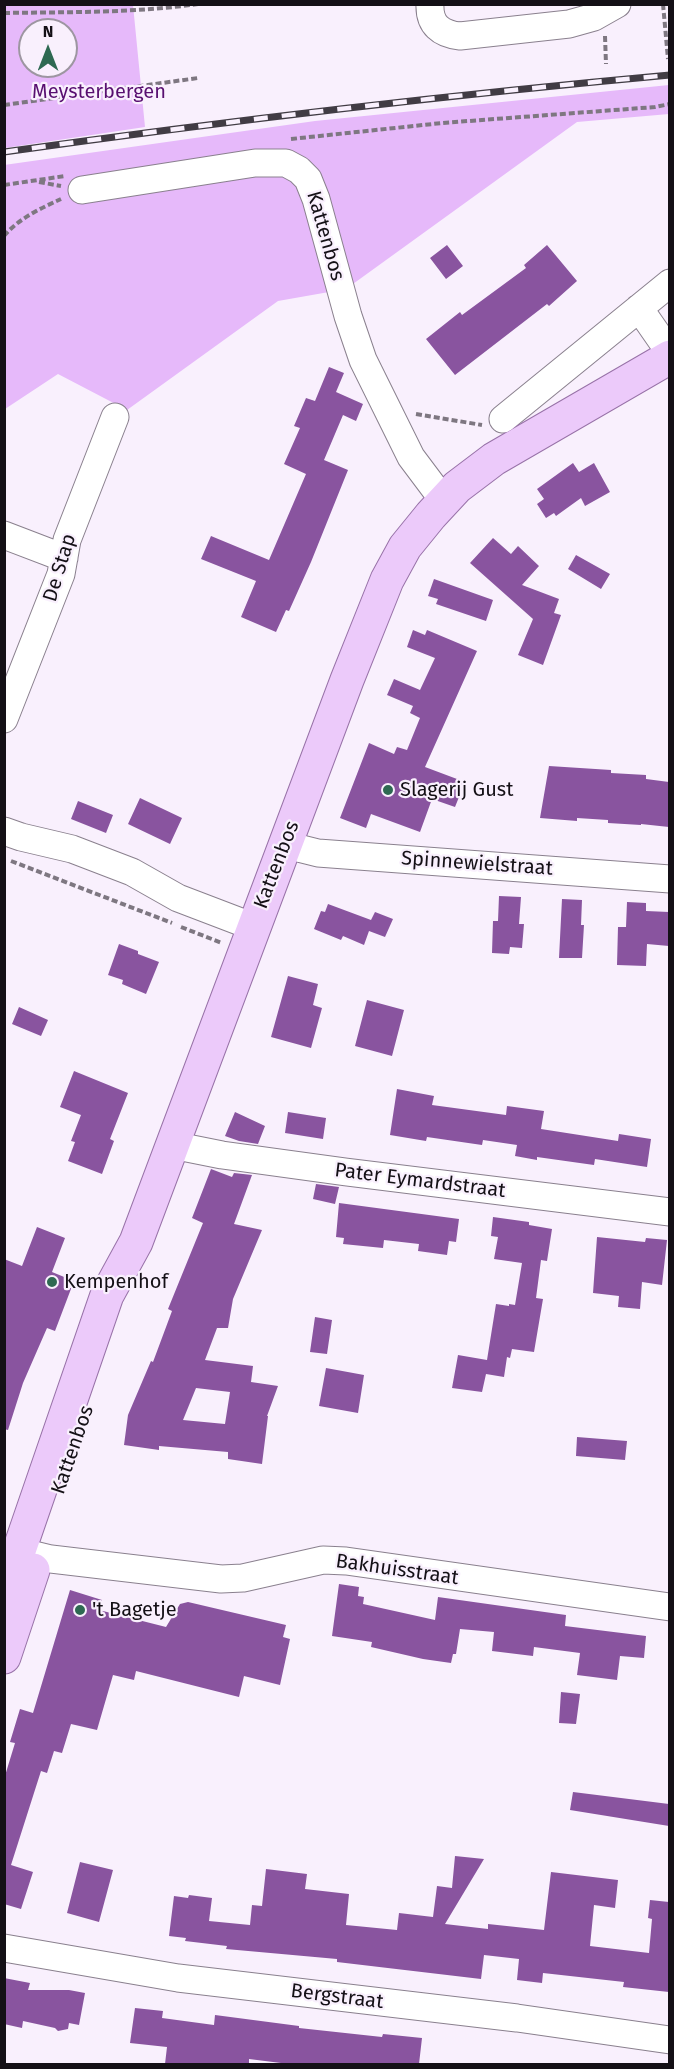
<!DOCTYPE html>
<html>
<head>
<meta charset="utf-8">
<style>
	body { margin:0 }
	#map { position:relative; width:674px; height:2069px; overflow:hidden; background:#f9f0fd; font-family:"Fira Sans",sans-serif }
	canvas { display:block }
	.frame { position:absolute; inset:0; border:6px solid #141016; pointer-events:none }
	.north { position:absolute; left:18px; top:18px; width:60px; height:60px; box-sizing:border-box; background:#f9f0fd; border:2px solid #9d96a1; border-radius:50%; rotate:0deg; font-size:16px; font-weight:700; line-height:24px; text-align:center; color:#141016 }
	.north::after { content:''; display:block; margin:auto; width:21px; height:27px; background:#2e6952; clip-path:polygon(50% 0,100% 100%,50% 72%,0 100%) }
</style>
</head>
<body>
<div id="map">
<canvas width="674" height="2069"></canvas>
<div class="frame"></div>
<div class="north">N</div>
</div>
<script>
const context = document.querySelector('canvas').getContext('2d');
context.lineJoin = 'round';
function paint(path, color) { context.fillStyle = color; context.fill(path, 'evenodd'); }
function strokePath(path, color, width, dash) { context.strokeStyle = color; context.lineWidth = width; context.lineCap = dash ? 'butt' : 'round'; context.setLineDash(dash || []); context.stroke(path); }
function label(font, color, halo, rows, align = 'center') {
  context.font = font + ' "Fira Sans",sans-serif'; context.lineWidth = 4.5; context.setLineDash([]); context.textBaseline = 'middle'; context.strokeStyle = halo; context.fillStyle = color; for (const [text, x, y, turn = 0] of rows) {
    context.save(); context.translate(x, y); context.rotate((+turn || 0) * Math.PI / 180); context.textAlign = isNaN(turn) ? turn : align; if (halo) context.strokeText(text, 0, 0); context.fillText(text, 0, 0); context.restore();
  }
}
paint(new Path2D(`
	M 5,4 L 133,5 L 145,127 L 5,148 ZM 30,30 L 66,30 L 66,66 L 30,66 Z
	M 669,85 L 669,114 L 577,122 L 346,289 L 278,301 L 127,410 L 58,374 L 5,409 L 4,165 L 315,121 Z`), '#e6b9fa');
paint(new Path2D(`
	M 447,245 L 463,266 L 446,279 L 430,258 Z
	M 547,245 L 577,281 L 549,306 L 547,304 L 455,375 L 426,339 L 460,312 L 462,315 L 526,268 L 524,265 Z
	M 329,367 L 344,373 L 336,392 L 363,404 L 356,421 L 343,415 L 324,460 L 348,470 L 311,562 L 289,611 L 286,610 L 276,632 L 241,617 L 256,581 L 201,559 L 211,536 L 269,560 L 306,474 L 284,464 L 300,428 L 294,426 L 306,398 L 315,401 Z
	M 573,463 L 579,472 L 594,463 L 610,492 L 585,506 L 581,498 L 556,516 L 554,513 L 546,518 L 537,504 L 544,499 L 537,489 Z
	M 493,538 L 511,554 L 518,546 L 539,566 L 522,585 L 559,599 L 554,613 L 561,615 L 543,665 L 518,655 L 533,619 L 470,563 Z
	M 576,555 L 610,574 L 601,589 L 568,569 Z
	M 434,579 L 493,600 L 486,621 L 436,604 L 438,599 L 428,596 Z
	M 413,630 L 425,635 L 427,630 L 477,651 L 425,767 L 465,782 L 455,807 L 432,799 L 420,832 L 371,814 L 366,828 L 340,818 L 369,743 L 394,754 L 397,747 L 407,750 L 420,718 L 410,713 L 413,706 L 387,695 L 394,679 L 420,690 L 435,658 L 407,647 Z
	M 549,766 L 611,770 L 611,773 L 646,775 L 646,779 L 669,782 L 669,827 L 641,824 L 641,825 L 608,823 L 608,820 L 577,818 L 577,821 L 540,818 Z
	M 140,798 L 182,818 L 170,844 L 128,824 Z
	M 78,801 L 113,815 L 106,833 L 71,819 Z
	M 499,896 L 521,897 L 519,924 L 524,924 L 522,948 L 510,947 L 509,954 L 492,953 L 493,921 L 498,921 Z
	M 562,899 L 582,900 L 581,925 L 584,925 L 582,958 L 559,958 Z
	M 627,902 L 646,903 L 646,911 L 669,912 L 669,946 L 647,944 L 646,966 L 617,965 L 618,927 L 626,927 Z
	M 328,904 L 371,920 L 375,912 L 393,919 L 385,937 L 369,931 L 364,945 L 343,936 L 341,940 L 314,929 L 321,911 L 325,912 Z
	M 119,944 L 138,951 L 138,954 L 159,962 L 146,994 L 122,984 L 123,980 L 108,975 Z
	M 288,976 L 318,984 L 313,1005 L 322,1008 L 311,1048 L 271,1037 Z
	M 367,1000 L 404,1010 L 392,1056 L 355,1046 Z
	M 19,1007 L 48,1020 L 41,1036 L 12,1024 Z
	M 74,1071 L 128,1093 L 110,1139 L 114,1141 L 102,1174 L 68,1161 L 75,1142 L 71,1141 L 81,1115 L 60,1107 Z
	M 397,1089 L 434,1096 L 432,1105 L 506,1115 L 507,1106 L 544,1111 L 541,1129 L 618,1141 L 619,1134 L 651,1139 L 647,1167 L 595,1159 L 594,1165 L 537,1157 L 537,1160 L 515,1156 L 517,1145 L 483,1140 L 482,1145 L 427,1137 L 426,1141 L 390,1135 Z
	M 235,1112 L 265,1126 L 258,1144 L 239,1141 L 225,1136 Z
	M 288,1112 L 326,1118 L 323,1139 L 285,1133 Z
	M 211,1169 L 232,1177 L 234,1173 L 252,1175 L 234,1224 L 262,1230 L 233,1299 L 228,1328 L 217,1328 L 205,1360 L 253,1366 L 251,1382 L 278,1386 L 267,1416 L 268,1416 L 262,1464 L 228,1459 L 228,1452 L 159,1446 L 159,1450 L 124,1445 L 128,1415 L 151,1361 L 153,1362 L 172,1311 L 168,1309 L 203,1223 L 192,1218 ZM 196,1388 L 230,1392 L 225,1424 L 183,1420 Z
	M 316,1184 L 339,1187 L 335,1204 L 313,1199 Z
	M 339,1203 L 459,1219 L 456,1242 L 449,1241 L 447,1255 L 418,1251 L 419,1244 L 384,1240 L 383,1248 L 343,1244 L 344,1238 L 336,1237 Z
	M 493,1217 L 529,1222 L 529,1225 L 552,1229 L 547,1261 L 541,1260 L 536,1298 L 543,1299 L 534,1352 L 512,1349 L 510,1358 L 507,1357 L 504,1377 L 486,1374 L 482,1392 L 452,1388 L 458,1355 L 487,1360 L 496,1304 L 509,1306 L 509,1304 L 515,1305 L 522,1263 L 494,1259 L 498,1237 L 491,1236 Z
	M 37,1227 L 65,1238 L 52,1272 L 74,1281 L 55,1331 L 47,1328 L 23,1383 L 8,1430 L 4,1429 L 4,1259 L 22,1266 Z
	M 597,1237 L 645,1242 L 646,1238 L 667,1240 L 662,1285 L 642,1282 L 640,1309 L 618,1307 L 619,1296 L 593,1293 Z
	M 315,1317 L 332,1320 L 327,1354 L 310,1352 Z
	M 326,1368 L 364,1375 L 358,1413 L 319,1406 Z
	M 577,1437 L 627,1441 L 625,1460 L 576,1456 Z
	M 339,1584 L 359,1587 L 358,1596 L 364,1597 L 363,1604 L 435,1620 L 438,1597 L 566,1615 L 565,1626 L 646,1636 L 644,1658 L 620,1656 L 617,1680 L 577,1675 L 580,1653 L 534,1647 L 533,1656 L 492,1651 L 494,1632 L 460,1629 L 456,1654 L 453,1654 L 451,1663 L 423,1659 L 371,1647 L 372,1642 L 332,1636 Z
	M 70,1590 L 102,1600 L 99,1610 L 166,1627 L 180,1604 L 188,1602 L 286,1625 L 283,1637 L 290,1639 L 280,1685 L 244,1676 L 239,1697 L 136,1671 L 134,1680 L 113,1675 L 97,1730 L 71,1724 L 62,1753 L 54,1751 L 47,1773 L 41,1771 L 11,1865 L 33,1872 L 21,1909 L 4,1904 L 4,1779 L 15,1743 L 10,1742 L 20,1709 L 33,1713 Z
	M 561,1692 L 580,1694 L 576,1724 L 559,1723 Z
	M 573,1792 L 669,1804 L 669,1826 L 570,1810 Z
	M 455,1856 L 484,1859 L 445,1924 L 488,1929 L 488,1924 L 544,1930 L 551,1872 L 618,1880 L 615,1908 L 594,1905 L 590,1946 L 649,1953 L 652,1919 L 648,1918 L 650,1900 L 669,1902 L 669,1992 L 623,1987 L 624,1982 L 543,1973 L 542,1983 L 517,1980 L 519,1959 L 484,1955 L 481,1979 L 337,1962 L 337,1959 L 226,1949 L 227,1946 L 185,1941 L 186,1938 L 169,1936 L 174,1896 L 188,1898 L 189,1895 L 212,1898 L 209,1921 L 250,1925 L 252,1905 L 262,1906 L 266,1869 L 307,1874 L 305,1889 L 349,1894 L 346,1925 L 397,1930 L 399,1913 L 433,1917 L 437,1886 L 452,1888 Z
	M 80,1862 L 113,1870 L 99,1922 L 67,1913 Z
	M 4,1978 L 30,1983 L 28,1990 L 69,1990 L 85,1993 L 79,2025 L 69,2023 L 68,2029 L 58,2031 L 55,2028 L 23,2021 L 22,2028 L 4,2024 Z
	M 135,2008 L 163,2011 L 162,2018 L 214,2025 L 215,2015 L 299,2026 L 299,2028 L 382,2037 L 383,2034 L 422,2038 L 419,2064 L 363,2063 L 363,2064 L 289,2064 L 249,2059 L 249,2064 L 165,2064 L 167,2047 L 130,2043 Z`), '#89549f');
const minor = new Path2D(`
	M 430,4 C 429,25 441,34 460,36 L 569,24 L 594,17 L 617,4
	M 82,190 L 255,163 L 286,163 L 299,170 L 308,179 L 316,199 L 348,316 L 363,360 L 411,457 L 444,501
	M 639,308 L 664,344 L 670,360
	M 503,419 L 670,283
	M 4,535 L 64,558
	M 4,719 L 61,574 L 67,540 L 115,417
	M 4,831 L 21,837 L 72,849 L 132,872 L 178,898 L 254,927
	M 286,843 L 302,849 L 318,853 L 670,879
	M 172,1145 L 222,1155 L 346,1172 L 670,1212
	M 18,1551 L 51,1559 L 221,1579 L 243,1578 L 323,1560 L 346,1561 L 670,1607
	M 4,1948 L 178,1978 L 517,2018 L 670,2040`);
const major = new Path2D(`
	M 4,1594 L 107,1295 L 136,1242 L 347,680 L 387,580 L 405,547 L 431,515 L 457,487 L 494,459 L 670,357
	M 4,1657 L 33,1570`);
strokePath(minor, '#8a808e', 29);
strokePath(major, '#9872a8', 35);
strokePath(new Path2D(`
	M 663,4 L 668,59
	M 4,13 C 69,12 134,13 198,4
	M 605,36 L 606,64
	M 4,105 L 198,78
	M 291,139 L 442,123 L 655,107 L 670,104
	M 39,182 L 61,186
	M 4,185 L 65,176
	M 4,236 C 18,219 41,208 61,199
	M 416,414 L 482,425
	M 11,861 L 172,923
	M 181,927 L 222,943`), '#7e7781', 4, [6, 3]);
strokePath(minor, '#fff', 27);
strokePath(major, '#eccafa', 33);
const rail = new Path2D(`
	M 4,152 C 226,121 447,95 670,75`);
strokePath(rail, '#413c44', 7);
strokePath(rail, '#f9f0fd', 4.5, [14]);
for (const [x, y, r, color] of [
	[388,790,6,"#2e6952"],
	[52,1282,6,"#2e6952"],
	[80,1610,6,"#2e6952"]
]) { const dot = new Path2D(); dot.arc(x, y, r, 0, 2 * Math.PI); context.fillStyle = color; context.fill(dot); strokePath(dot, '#f9f0fd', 2); }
label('20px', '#580f70', '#f9f0fd', [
	["Meysterbergen",99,92]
]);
label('20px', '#141016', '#f9f0fd', [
	["Kattenbos",325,236,74],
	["De Stap",60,568,-73],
	["Spinnewielstraat",477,864,4],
	["Kattenbos",277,865,-69],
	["Pater Eymardstraat",420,1181,7],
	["Kattenbos",73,1450,-71],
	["Bakhuisstraat",397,1570,8],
	["Bergstraat",337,1997,7]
]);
label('20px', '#141016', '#f9f0fd', [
	["Slagerij Gust",400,790],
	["Kempenhof",64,1282],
	["'t Bagetje",92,1610]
], 'left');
</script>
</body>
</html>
